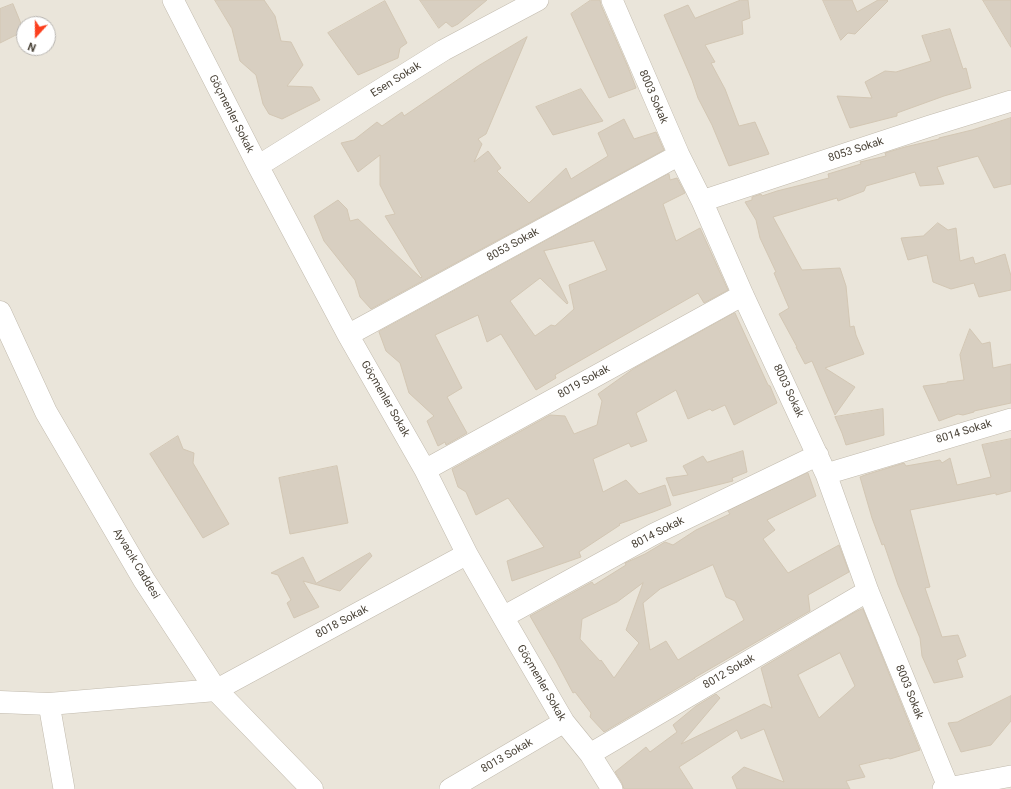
<!DOCTYPE html>
<html>
<head>
<meta charset="utf-8">
<style>
	body { margin:0 }
	#map { position:relative; width:1011px; height:789px; overflow:hidden; background:#f6f3ec; font-family:Roboto,sans-serif }
	canvas { display:block }
	.north { position:absolute; left:16px; top:16px; width:40px; height:40px; box-sizing:border-box; background:#fff; border:1px solid #b7b4b0; border-radius:50%; rotate:201deg; font-size:11px; font-weight:700; line-height:16px; text-align:center; color:#4b4439 }
	.north::after { content:''; display:block; margin:auto; width:14px; height:18px; background:#fc3f1d; clip-path:polygon(50% 0,100% 100%,50% 72%,0 100%) }
</style>
</head>
<body>
<div id="map">
<canvas width="1011" height="789"></canvas>
<div class="north">N</div>
</div>
<script>
const context = document.querySelector('canvas').getContext('2d');
context.lineJoin = 'round';
function paint(path, color) { context.fillStyle = color; context.fill(path, 'evenodd'); }
function strokePath(path, color, width, dash) { context.strokeStyle = color; context.lineWidth = width; context.lineCap = dash ? 'butt' : 'round'; context.setLineDash(dash || []); context.stroke(path); }
function label(font, color, halo, rows, align = 'center') {
  context.font = font + ' Roboto,sans-serif'; context.lineWidth = 3; context.setLineDash([]); context.textBaseline = 'middle'; context.strokeStyle = halo; context.fillStyle = color; for (const [text, x, y, turn = 0] of rows) {
    context.save(); context.translate(x, y); context.rotate((+turn || 0) * Math.PI / 180); context.textAlign = isNaN(turn) ? turn : align; if (halo) context.strokeText(text, 0, 0); context.fillText(text, 0, 0); context.restore();
  }
}
paint(new Path2D(`
	M 0,0 L 1011,0 L 1011,789 L 0,789 ZM 24,24 L 48,24 L 48,48 L 24,48 Z`), '#eae5da');
const building = new Path2D(`
	M 215,0 L 264,0 L 275,16 L 281,41 L 291,42 L 303,65 L 287,86 L 312,87 L 320,100 L 282,119 L 269,114 L 263,104 L 256,75 L 240,61 L 232,29 Z
	M 420,0 L 487,0 L 458,24 L 452,27 L 446,22 L 439,28 Z
	M 591,0 L 600,0 L 601,5 L 628,67 L 636,88 L 609,98 L 571,14 Z
	M 741,0 L 748,0 L 750,18 L 742,21 L 743,34 L 705,45 L 715,62 L 711,63 L 725,89 L 739,126 L 755,122 L 769,154 L 729,166 L 712,125 L 698,98 L 692,80 L 664,15 L 688,5 L 695,18 Z
	M 823,0 L 852,0 L 857,12 L 878,0 L 887,0 L 888,1 L 855,34 L 848,33 L 841,40 Z
	M 983,0 L 1011,0 L 1011,47 Z
	M 385,1 L 407,43 L 400,48 L 398,58 L 358,75 L 328,33 Z
	M 13,4 L 24,31 L 0,43 L 0,9 Z
	M 950,29 L 963,69 L 966,68 L 971,88 L 944,96 L 897,113 L 897,116 L 850,128 L 837,96 L 872,98 L 865,82 L 885,71 L 896,72 L 931,61 L 922,36 Z
	M 527,37 L 486,134 L 478,139 L 482,144 L 474,162 L 488,151 L 501,168 L 497,171 L 529,203 L 566,168 L 571,179 L 608,156 L 598,133 L 624,119 L 634,139 L 656,132 L 664,150 L 371,309 L 360,297 L 355,280 L 324,241 L 314,216 L 338,200 L 347,209 L 350,221 L 358,219 L 421,278 L 422,277 L 385,216 L 395,214 L 380,185 L 380,155 L 358,172 L 341,143 L 354,140 L 377,122 L 382,126 L 402,112 L 404,116 L 478,66 Z
	M 581,89 L 603,121 L 553,135 L 536,107 Z
	M 1011,118 L 1011,184 L 994,188 L 978,156 L 937,167 L 944,184 L 920,186 L 915,172 L 866,186 L 864,191 L 838,201 L 837,198 L 773,217 L 802,270 L 840,268 L 846,286 L 850,327 L 854,326 L 856,335 L 864,354 L 825,368 L 855,387 L 835,415 L 812,361 L 805,364 L 796,347 L 797,347 L 779,314 L 789,308 L 774,273 L 776,272 L 760,238 L 756,220 L 745,202 L 752,200 L 752,197 L 761,194 L 762,196 L 777,191 L 829,178 L 828,174 L 861,164 L 860,162 L 886,156 L 885,153 L 905,147 L 939,139 L 939,138 L 972,130 Z
	M 669,174 L 670,180 L 677,178 L 685,193 L 663,204 L 676,241 L 700,228 L 728,290 L 704,303 L 698,293 L 555,375 L 556,378 L 536,390 L 501,334 L 487,342 L 478,315 L 435,335 L 462,388 L 447,397 L 467,433 L 446,445 L 445,442 L 438,446 L 427,421 L 434,416 L 409,393 L 400,363 L 386,351 L 379,332 ZM 594,241 L 607,270 L 569,285 L 574,309 L 555,326 L 551,325 L 535,336 L 510,301 L 540,278 L 567,304 L 568,303 L 544,251 Z
	M 938,223 L 948,230 L 956,228 L 960,261 L 973,257 L 975,264 L 1005,254 L 1011,276 L 1011,290 L 979,297 L 974,283 L 951,289 L 933,282 L 927,255 L 908,260 L 901,238 L 923,236 Z
	M 735,313 L 768,385 L 770,386 L 777,403 L 734,425 L 725,405 L 712,411 L 710,409 L 688,419 L 676,390 L 636,413 L 647,441 L 631,447 L 629,443 L 593,459 L 603,492 L 626,480 L 639,494 L 665,485 L 671,505 L 653,512 L 619,524 L 620,525 L 579,552 L 581,557 L 512,581 L 507,561 L 544,547 L 508,498 L 476,515 L 466,492 L 458,487 L 452,469 L 550,415 L 565,416 L 574,434 L 597,425 L 602,401 L 598,394 L 633,369 Z
	M 970,329 L 982,344 L 990,342 L 993,368 L 1011,364 L 1011,403 L 974,411 L 974,412 L 963,415 L 958,414 L 939,421 L 923,386 L 947,383 L 947,382 L 964,380 L 960,355 Z
	M 883,409 L 884,435 L 846,445 L 842,433 L 835,417 Z
	M 178,436 L 183,449 L 194,453 L 193,463 L 229,524 L 203,538 L 150,454 Z
	M 1011,439 L 1011,491 L 996,495 L 996,493 L 910,510 L 930,587 L 925,588 L 942,637 L 958,635 L 966,656 L 957,660 L 963,677 L 934,683 L 922,656 L 920,638 L 898,585 L 884,544 L 882,545 L 872,518 L 860,477 L 865,475 L 904,463 L 906,466 L 940,460 L 942,463 L 950,458 L 957,485 L 991,477 L 982,445 Z
	M 743,451 L 747,472 L 732,478 L 733,481 L 673,496 L 666,478 L 688,475 L 683,466 L 703,456 L 707,462 Z
	M 337,466 L 348,523 L 290,534 L 279,478 Z
	M 808,473 L 816,496 L 767,520 L 775,530 L 763,539 L 788,573 L 839,545 L 849,572 L 808,595 L 810,611 L 694,678 L 695,678 L 604,732 L 590,717 L 591,713 L 575,692 L 573,693 L 556,661 L 530,616 L 592,582 L 594,585 L 626,565 L 625,563 L 645,554 L 665,542 L 673,545 L 696,530 L 730,514 L 728,511 ZM 713,565 L 726,597 L 735,601 L 744,620 L 678,660 L 666,641 L 650,650 L 643,603 L 660,589 ZM 643,583 L 626,630 L 639,643 L 614,678 L 601,660 L 600,661 L 580,639 L 582,619 L 617,602 Z
	M 370,553 L 372,556 L 340,591 L 303,581 L 319,607 L 294,618 L 287,603 L 291,600 L 278,575 L 271,573 L 303,557 L 316,583 Z
	M 863,609 L 920,750 L 890,759 L 888,758 L 859,765 L 865,777 L 846,781 L 850,789 L 737,789 L 732,777 L 744,767 L 784,782 L 764,729 L 741,739 L 737,730 L 679,767 L 693,789 L 624,789 L 622,783 L 615,772 L 646,747 L 650,752 L 677,732 L 673,725 L 696,706 L 716,694 L 720,698 L 681,744 L 764,704 L 772,708 L 761,668 L 855,612 ZM 840,653 L 855,686 L 819,718 L 798,675 Z
	M 1011,696 L 1011,721 L 991,745 L 961,752 L 948,723 L 957,722 Z`);
paint(building, '#d8cfc1');
strokePath(building, '#d3c7b4', 1);
const minor = new Path2D(`
	M 173,0 L 258,166 L 348,335 L 425,470 L 467,554 L 503,617 L 564,722 L 590,754 L 612,789
	M 612,0 L 679,155 L 702,201 L 743,295 L 826,474 L 868,591 L 949,789
	M 258,166 L 444,50 L 538,0
	M 702,201 L 930,126 L 1011,101
	M 348,335 L 679,155
	M 425,470 L 743,295
	M 826,474 L 1011,419
	M 503,617 L 654,534 L 818,455
	M 216,690 L 467,554
	M 49,704 L 64,789
	M 590,754 L 868,591
	M 450,789 L 564,722
	M 943,789 L 1011,776`);
const tertiary = new Path2D(`
	M 0,312 L 46,412 L 144,580 L 216,690 L 312,789
	M 0,702 L 49,704 L 216,690`);
strokePath(minor, '#c2bbae', 22);
strokePath(tertiary, '#c2bbae', 23);
strokePath(minor, '#fff', 21);
strokePath(tertiary, '#fff', 22);
label('11px', '#4b4439', '#fff', [
	["Esen Sokak",396,80,-32],
	["8003 Sokak",653,97,67],
	["Göçmenler Sokak",231,114,63],
	["8053 Sokak",856,150,-18],
	["8053 Sokak",513,245,-29],
	["8019 Sokak",584,382,-29],
	["8003 Sokak",788,391,65],
	["Göçmenler Sokak",385,399,60],
	["8014 Sokak",964,432,-17],
	["8014 Sokak",658,533,-27],
	["Ayvacık Caddesi",136,564,59],
	["8018 Sokak",342,622,-28],
	["8012 Sokak",729,672,-30],
	["Göçmenler Sokak",541,683,60],
	["8003 Sokak",909,692,68],
	["8013 Sokak",507,756,-30]
]);
</script>
</body>
</html>
